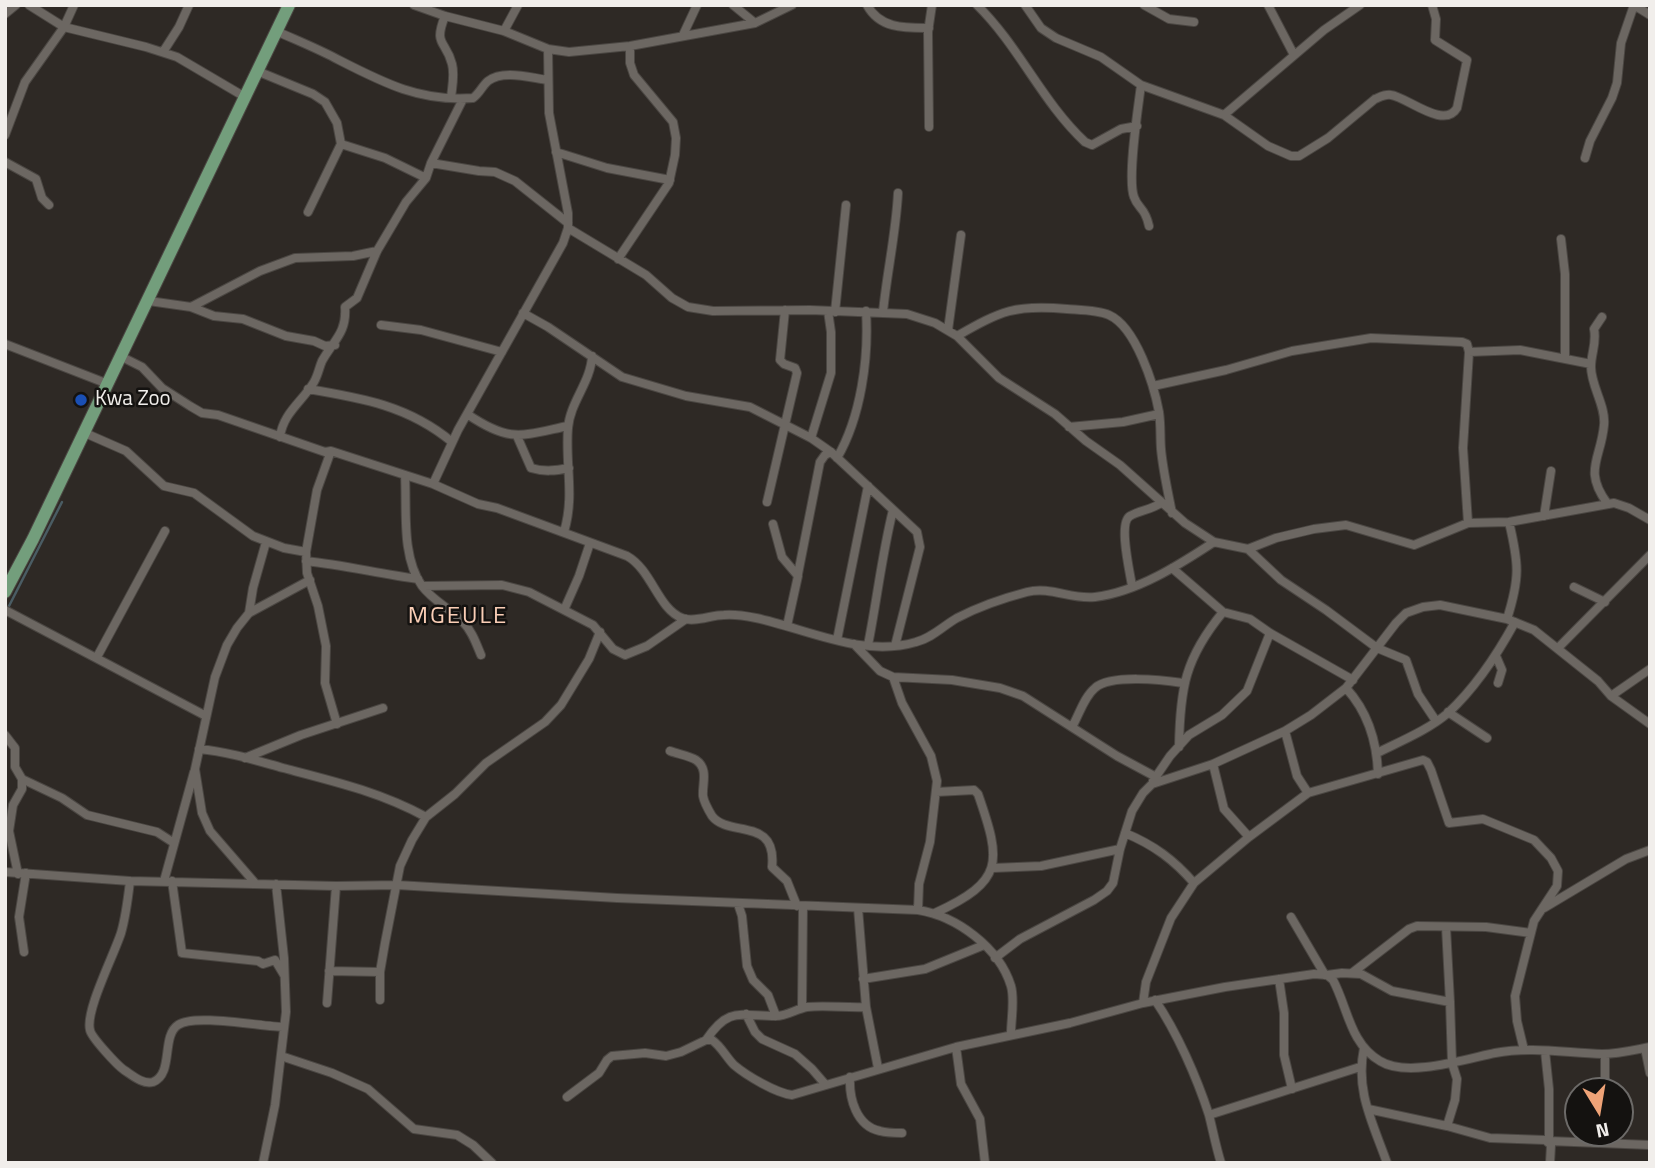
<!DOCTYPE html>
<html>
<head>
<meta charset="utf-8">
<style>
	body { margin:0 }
	#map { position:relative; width:1655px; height:1168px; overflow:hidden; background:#2e2925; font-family:"Titillium Web",sans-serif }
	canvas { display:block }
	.frame { position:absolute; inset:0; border:7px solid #f1eeeb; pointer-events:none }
	.north { position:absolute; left:1564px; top:1077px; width:70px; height:70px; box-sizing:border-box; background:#141210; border:2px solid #6c6a68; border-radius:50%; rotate:169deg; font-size:19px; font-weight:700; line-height:28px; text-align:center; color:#f1eeeb }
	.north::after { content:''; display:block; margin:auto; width:24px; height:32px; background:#efa377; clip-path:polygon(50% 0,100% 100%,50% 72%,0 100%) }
</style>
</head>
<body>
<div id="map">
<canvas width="1655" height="1168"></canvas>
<div class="frame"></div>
<div class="north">N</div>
</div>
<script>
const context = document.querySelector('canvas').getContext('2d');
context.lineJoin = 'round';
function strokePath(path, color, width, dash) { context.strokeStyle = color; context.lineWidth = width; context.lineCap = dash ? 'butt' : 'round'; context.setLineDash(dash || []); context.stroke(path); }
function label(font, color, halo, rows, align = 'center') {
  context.font = font + ' "Titillium Web",sans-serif'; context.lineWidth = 5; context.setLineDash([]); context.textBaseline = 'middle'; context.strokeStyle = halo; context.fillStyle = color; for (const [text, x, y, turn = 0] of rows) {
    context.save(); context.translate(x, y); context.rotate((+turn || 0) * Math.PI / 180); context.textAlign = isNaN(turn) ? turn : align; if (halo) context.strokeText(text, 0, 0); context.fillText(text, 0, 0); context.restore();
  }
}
strokePath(new Path2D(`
	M 8,608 L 62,502`), '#4a5c63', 2.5);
const minor = new Path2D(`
	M 29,5 L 64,27 L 146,47 L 177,57 L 245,97
	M 414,5 L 445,16 L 504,31 L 548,49 L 569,52 L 630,46 L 755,23 L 792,5
	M 733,5 L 755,23
	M 867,5 C 880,29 905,28 929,28
	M 977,5 C 1019,46 1042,102 1085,142 L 1092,145 L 1121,129 L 1137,126
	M 1025,5 L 1041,28 L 1056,38 L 1101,57 L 1141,85 L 1224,115 L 1268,146 L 1291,156 L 1299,156 L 1328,138 L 1375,99 C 1380,97 1385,94 1391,95 C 1407,97 1444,130 1457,108 L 1467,60 L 1435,40 L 1436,19 L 1432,5
	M 1144,5 L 1169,19 L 1194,22
	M 1268,5 L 1294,55
	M 1634,5 L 1650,15
	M 5,14 L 16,5
	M 445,16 C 433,46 446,40 452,64 C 455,75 452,87 451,98
	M 276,31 C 296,40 316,48 335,58 C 382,82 419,102 473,98 C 480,93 482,86 488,81 C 503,69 531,78 548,80
	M 504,31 L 518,5
	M 683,35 L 697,5
	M 163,52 L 179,27 L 189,5
	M 257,71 L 313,94 L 325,102 L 337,123 L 341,144 L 308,212
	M 1141,85 C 1138,109 1127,178 1134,197 C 1138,209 1145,207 1149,226
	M 1224,115 L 1324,30 L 1360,5
	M 929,127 L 928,32 L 932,5
	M 5,135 L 25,82 L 64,27 L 74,5
	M 341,144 L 385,158 L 426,178
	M 556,152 L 607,168 L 670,180
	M 1585,158 L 1590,141 L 1612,98 L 1617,83 L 1621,43 L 1634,5
	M 5,162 L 36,179 L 42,198 L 49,205
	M 431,163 L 479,171 L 495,172 L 515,181 L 568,223
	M 568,228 L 646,275 L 672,298 L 688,307 L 713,311 L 810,310 L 907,314 L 935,323 L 957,336 L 999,378 L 1055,414 L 1086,441 L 1120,465 L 1185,523 L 1214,542 L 1248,549 L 1276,538 L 1314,529 L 1346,525 L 1414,545 L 1468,523 L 1509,522 L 1614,503 L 1629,508 L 1650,520
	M 1561,239 L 1565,274 L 1565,359
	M 618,259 L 669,183 L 675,155 L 676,138 L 673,122 L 634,75 L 630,63 L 630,46
	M 149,301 L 191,307 L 214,316 L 243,319 L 286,336 L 314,341 L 325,346 L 335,345
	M 191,307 L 260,271 L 295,258 L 353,256 L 377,251
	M 835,312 L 846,205
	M 883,312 C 887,272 896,233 898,193
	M 523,313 L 548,327 L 622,377 L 686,396 L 750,407 L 811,438 L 831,452 L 917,532 L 920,547 L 895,646
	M 1602,317 L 1594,329 C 1597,343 1591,353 1591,367 C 1591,386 1606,406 1604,425 C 1601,459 1583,470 1607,503
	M 381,325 L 421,330 L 502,352
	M 948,330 L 961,235
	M 957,336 C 1001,311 1015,304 1067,309 C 1080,310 1098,310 1109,315 C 1136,327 1154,385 1159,412 C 1161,425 1160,437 1161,449 C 1163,471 1168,492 1172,513
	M 5,344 L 108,384
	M 1469,352 L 1520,350 L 1591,364
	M 120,356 L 142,367 L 162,388 L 190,406 L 202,413 L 218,415 L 325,452 L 331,451 L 433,484 L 478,504 L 497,508 L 627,556 C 652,570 658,609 682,618 C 694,623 711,615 724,615 C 734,614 746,616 756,618 C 807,629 863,658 916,642 C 932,638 943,626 957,618 C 978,607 1004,598 1027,592 C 1051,586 1071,600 1095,597 C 1137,592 1179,565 1214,542
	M 1153,386 L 1226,370 L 1292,351 L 1371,338 L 1462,342 L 1467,344 L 1469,352 L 1463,448 L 1468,523
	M 308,389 C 362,398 409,406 452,442
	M 467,414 C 510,443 520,436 568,426
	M 1069,427 L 1123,422 L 1159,414
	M 85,433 L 126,451 L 164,486 L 194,493 L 253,536 L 284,548 L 306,552
	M 517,436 L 531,468 C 544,472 555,471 569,468
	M 280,437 C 283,413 302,402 314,382 C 318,375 319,368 322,361 C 333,341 347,333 345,307 L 357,298 L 377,251 L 406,202 L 426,178 L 431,163 L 463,99
	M 811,438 L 831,373 L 831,332 L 828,311
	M 331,451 L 317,490 L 306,552 L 307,573 L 318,606 L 326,646 L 325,683 L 337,724
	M 837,458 C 861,417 869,358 866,311
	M 405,475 C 407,510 401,556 422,586 C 433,601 450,608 463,622 C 472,631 476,643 481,655
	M 433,484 L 458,430 L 563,243 L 568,228 L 568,213 L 549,113 L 548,49
	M 767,502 L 797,373 L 795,368 L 784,364 L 780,360 L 785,310
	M 1544,516 L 1551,471
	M 773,524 L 782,557 L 798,576 L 787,626
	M 564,532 C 575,495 565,465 568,428 C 570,402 591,382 592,356
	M 1248,549 L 1281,580 L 1326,610 L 1377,648 L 1406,660 L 1418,694 L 1436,721
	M 306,561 C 344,565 380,574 418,579
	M 1172,568 L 1223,612 L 1250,619 L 1270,633 L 1353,680
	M 798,574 L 820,462 L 825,455 L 831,452
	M 423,586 L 502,585 L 529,592 L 593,625 L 613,649 L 625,655 L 647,646 L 686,619
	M 1132,586 C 1130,572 1118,523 1130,516 C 1140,510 1151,510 1161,503
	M 1574,587 L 1605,602
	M 5,610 L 206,716
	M 564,610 L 579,576 L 590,543
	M 249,613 L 253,588 L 266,542
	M 1507,619 C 1520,578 1519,564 1509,522
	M 837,640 L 868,486
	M 854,644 L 880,671 L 893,677 L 952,680 L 1000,688 L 1023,696 L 1117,756 L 1156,777
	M 868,645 C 877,600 882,554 893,510
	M 1558,648 L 1650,555
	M 1496,656 L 1502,670 L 1498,683
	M 97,657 L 165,531
	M 893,677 L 902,703 L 931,756 L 937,781 L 930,842 L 919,884 L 918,910
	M 1346,688 C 1368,712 1377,742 1378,774
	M 1611,696 L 1650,669
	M 1448,712 L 1487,738
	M 1072,727 C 1079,715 1084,697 1095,688 C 1111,674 1163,680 1183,683
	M 1285,731 L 1297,776 L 1308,793
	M 5,735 L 15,748 L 15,767 L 22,779 L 22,789 L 13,805 L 9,831 L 18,874
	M 1179,747 C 1180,688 1185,658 1223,612
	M 199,749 C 229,752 254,760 283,768 C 333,781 380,792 426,817
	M 670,751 C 678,754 690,756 696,760 C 709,769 702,784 703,796 C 704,802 709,811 712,816 C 729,838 777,816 772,867 L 787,881 L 797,906
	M 1377,753 C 1401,741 1428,730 1448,713 C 1476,687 1497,655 1515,622
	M 245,758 L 301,735 L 383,708
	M 1213,764 L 1224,809 L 1249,837
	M 22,779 L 62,798 L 87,815 L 157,832 L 174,843
	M 1153,781 L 1170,756 L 1189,735 L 1222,715 L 1247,691 L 1270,633
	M 1125,833 C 1154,845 1174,860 1194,883
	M 993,868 L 1041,866 L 1120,849
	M 5,872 L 130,881 L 336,886 L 397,885 L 617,898 L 918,910 C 956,916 999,947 1011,986 C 1015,1000 1011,1019 1011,1034
	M 130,881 C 128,898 126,916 121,933 C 114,955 85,1011 90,1030 C 91,1037 117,1065 124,1070 C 132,1075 143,1085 153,1082 C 174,1074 161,1036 178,1025 C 194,1013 263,1027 284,1027
	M 164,881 L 194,772
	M 172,881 L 182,953 L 258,961 L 263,964 L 275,960 L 284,975
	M 255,883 L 210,831 L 202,813 L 195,769 L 215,677 L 227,645 L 237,628 L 249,613 L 310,580
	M 738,904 L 742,916 L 747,966 L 753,980 L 768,995 L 776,1016
	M 858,908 L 866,1007 L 878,1068
	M 1544,908 L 1626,859 L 1650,850
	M 935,913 C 1004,881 1002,863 978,794 L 974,790 L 936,792
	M 1291,917 L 1325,975
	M 1446,927 L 1450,1002
	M 24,952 L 19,917 L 26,873
	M 995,958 L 1020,939 L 1094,900 L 1107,891 L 1113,883 L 1120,849 L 1132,811 L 1143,793 L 1152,784 L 1213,764 L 1285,731 L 1311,715 L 1346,688 L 1396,623 L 1406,613 L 1423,607 L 1440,605 L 1507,619 L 1534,630 L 1598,681 L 1611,696 L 1650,724
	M 329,971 L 380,972
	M 1352,973 L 1409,929 L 1417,926 L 1486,927 L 1531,933
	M 1327,975 L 1342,973 L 1361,974 L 1392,991 L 1450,1002 L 1452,1063 L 1457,1079 L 1455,1100 L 1447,1126 L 1490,1138 L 1545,1140 L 1551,1145 L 1550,1163
	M 863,979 L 925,969 L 984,945
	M 1279,979 L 1284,1013 L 1284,1055 L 1292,1089
	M 380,1000 L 380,972 L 385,943 L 400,866 L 412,840 L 426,817 L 455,794 L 486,763 L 545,722 L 561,705 L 589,659 L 600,632
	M 1155,1000 C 1177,1032 1197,1078 1209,1115 C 1213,1131 1216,1147 1221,1163
	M 327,1003 L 336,886
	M 1143,1003 L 1146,982 L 1171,918 L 1194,883 L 1249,837 L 1308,793 L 1423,760 L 1427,762 L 1431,770 L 1449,823 L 1483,819 L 1534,840 L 1551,858 L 1558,871 L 1557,886 L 1534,921 L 1515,996 L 1517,1021 L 1524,1050
	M 802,1008 L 803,906
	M 746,1014 L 755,1032 L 762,1039 L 795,1054 L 812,1069 L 825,1084
	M 706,1040 C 729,1006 740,1016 776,1016 C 787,1016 796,1009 807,1007 C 826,1005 846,1008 866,1007
	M 956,1047 L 961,1084 L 980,1119 L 985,1163
	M 1364,1048 C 1355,1091 1373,1123 1387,1163
	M 1645,1048 L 1650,1073
	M 1545,1051 L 1549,1089 L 1549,1141 L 1650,1145
	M 281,1056 L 332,1073 L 368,1089 L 414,1129 L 457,1135 L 473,1145 L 492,1163
	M 850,1077 C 849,1098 856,1126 880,1131 C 887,1133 895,1133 902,1133
	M 1605,1091 L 1605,1054
	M 567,1097 L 599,1073 L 607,1060 L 612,1056 L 645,1053 L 666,1056 L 681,1052 L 706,1040 L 712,1040 C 721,1046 726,1057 734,1065 C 747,1076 776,1093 792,1095 L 956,1047 L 1070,1023 L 1143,1003 L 1225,987 L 1314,974 L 1327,975 L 1333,980 C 1348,1008 1350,1044 1380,1061 C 1407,1078 1466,1059 1495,1053 C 1530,1046 1567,1053 1602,1054 C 1618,1054 1634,1050 1650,1047
	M 1368,1109 L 1447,1126
	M 1209,1115 L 1360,1067
	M 263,1163 L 275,1105 L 286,1012 L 284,958 L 276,884`);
const primary = new Path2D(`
	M 5,592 L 33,539 L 289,5`);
strokePath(minor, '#4b4743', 10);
strokePath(primary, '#4b4743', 14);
strokePath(minor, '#6c6762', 8);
strokePath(primary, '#739e7c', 12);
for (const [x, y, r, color] of [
	[81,400,7,"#1a4fb4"]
]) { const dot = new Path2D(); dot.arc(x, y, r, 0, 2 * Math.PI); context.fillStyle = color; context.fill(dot); strokePath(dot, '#141210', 2.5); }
label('21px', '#f1eeeb', '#141210', [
	["Kwa Zoo",95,400]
], 'left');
context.letterSpacing = '2px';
label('24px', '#faceb6', '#141210', [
	["MGEULE",458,617]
]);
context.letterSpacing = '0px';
</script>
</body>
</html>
